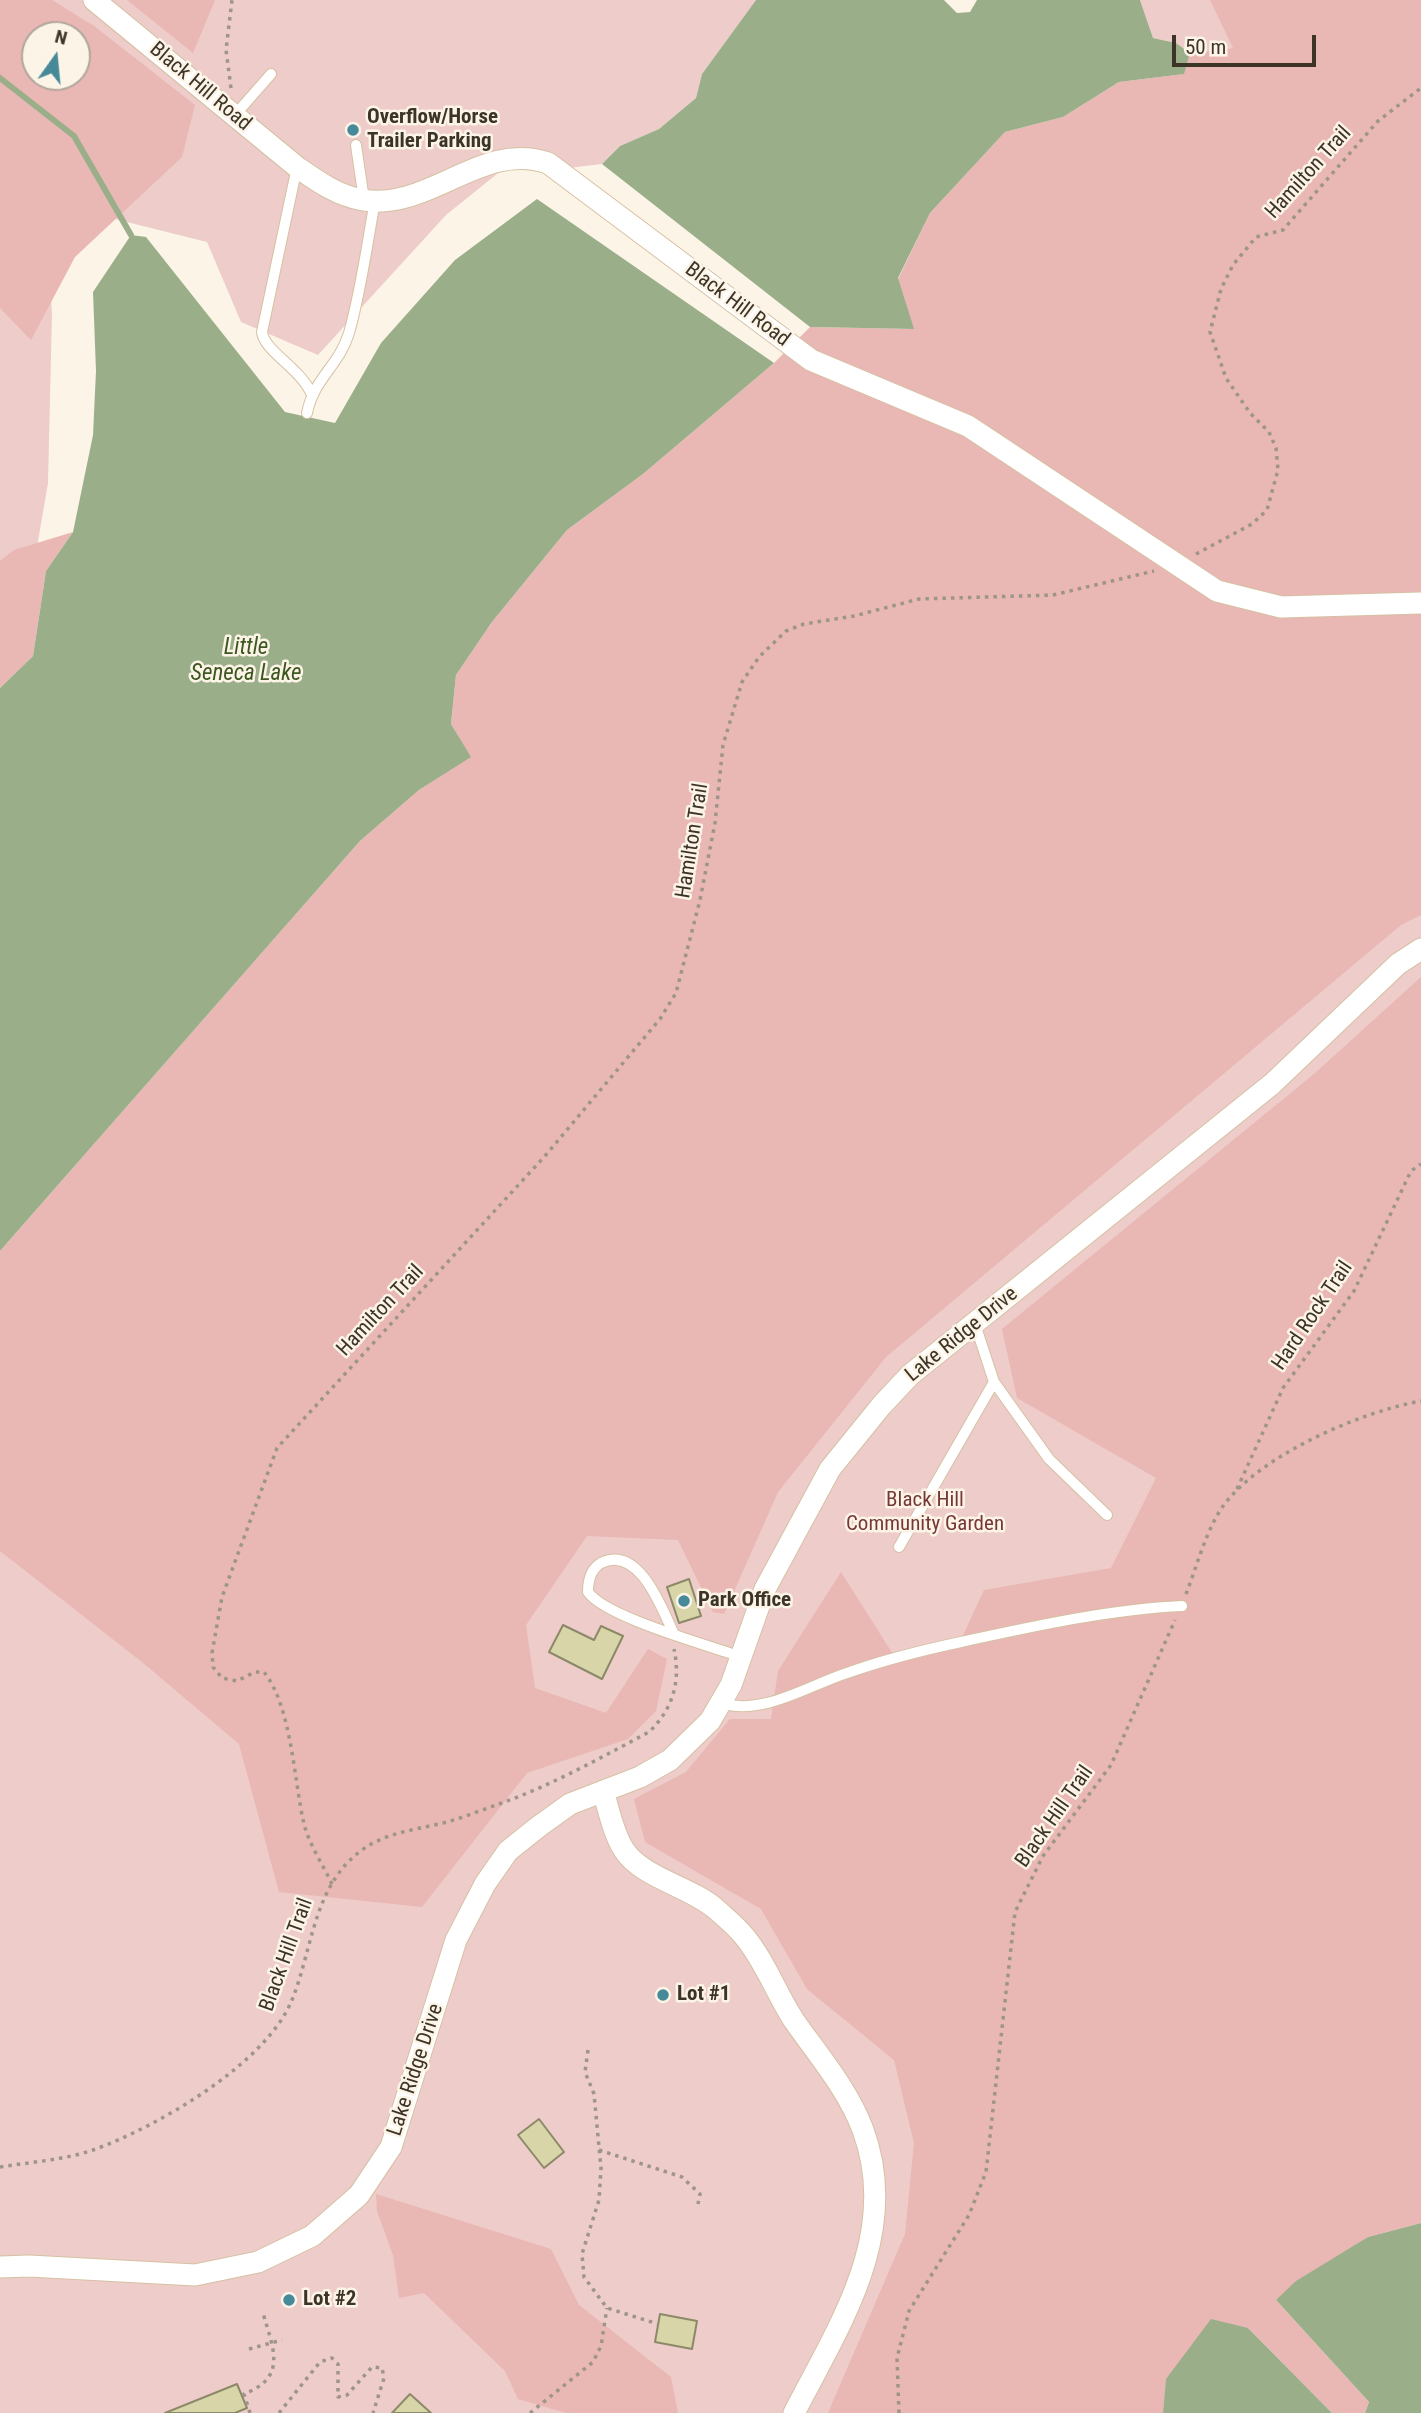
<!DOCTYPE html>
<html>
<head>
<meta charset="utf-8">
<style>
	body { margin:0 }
	#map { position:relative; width:1421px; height:2413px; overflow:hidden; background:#fdf4e8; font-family:"Roboto Condensed",sans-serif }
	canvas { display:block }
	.north { position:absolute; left:21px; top:21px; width:70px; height:70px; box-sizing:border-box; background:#fdf4e8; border:2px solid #b0a79b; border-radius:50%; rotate:15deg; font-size:19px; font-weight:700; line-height:28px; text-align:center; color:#3d3428 }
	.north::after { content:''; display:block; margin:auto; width:24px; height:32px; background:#468998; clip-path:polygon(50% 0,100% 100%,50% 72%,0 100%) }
	.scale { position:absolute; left:1172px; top:35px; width:144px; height:32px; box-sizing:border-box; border:4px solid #3d3428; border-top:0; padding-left:9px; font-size:21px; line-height:24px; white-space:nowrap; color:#3d3428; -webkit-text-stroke:5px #fdf4e8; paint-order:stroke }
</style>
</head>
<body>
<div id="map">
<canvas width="1421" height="2413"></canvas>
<div class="north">N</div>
<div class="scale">50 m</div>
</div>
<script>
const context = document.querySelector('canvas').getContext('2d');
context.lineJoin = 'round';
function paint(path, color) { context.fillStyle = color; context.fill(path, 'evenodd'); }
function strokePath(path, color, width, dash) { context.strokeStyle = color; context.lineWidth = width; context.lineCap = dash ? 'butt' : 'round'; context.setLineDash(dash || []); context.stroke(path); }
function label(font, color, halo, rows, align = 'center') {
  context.font = font + ' "Roboto Condensed",sans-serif'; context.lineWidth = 5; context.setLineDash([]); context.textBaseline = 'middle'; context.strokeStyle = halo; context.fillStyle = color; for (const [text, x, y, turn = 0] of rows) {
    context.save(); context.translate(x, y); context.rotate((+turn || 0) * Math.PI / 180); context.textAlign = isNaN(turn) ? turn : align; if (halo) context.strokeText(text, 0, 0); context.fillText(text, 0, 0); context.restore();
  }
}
paint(new Path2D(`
	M 0,0 L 756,0 L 702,74 L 696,98 L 659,129 L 620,146 L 602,164 L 560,169 L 518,157 L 446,215 L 318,355 L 241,322 L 207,242 L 43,201 L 52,313 L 48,483 L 24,623 L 0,647 ZM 35,35 L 77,35 L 77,77 L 35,77 Z
	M 1140,0 L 1421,0 L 1421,2156 L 1349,2182 L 1171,2413 L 0,2413 L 0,1292 L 1262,95 L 1218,16 L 1234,48 L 1190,53 L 1176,43 L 1153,38 Z`), '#eeccc9');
paint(new Path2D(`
	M 0,0 L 52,0 L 94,26 L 195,105 L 182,157 L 75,257 L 31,340 L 0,308 ZM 35,35 L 77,35 L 77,77 L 35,77 Z
	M 127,0 L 215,0 L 193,53 Z
	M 1210,0 L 1421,0 L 1421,915 L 1401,925 L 886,1357 L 778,1492 L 724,1614 L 713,1612 L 678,1540 L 587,1536 L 526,1625 L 535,1688 L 606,1713 L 648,1649 L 667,1659 L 656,1711 L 628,1739 L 527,1773 L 422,1907 L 279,1892 L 239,1744 L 142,1662 L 0,1551 L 0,1251 L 360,841 L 419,790 L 470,757 L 451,724 L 456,675 L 492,622 L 567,530 L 643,474 L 774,363 L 810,327 L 913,329 L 898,279 L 930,213 L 1005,132 L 1063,117 L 1119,82 L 1183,74 L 1190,53 L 1233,48 Z
	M 73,532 L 46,571 L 33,656 L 0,688 L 0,561 L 14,550 Z
	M 1421,977 L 1421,2223 L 1368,2237 L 1276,2300 L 1369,2402 L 1365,2413 L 1332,2413 L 1248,2328 L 1166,2379 L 1163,2413 L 828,2413 L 905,2234 L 914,2143 L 894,2060 L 807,1989 L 761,1909 L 645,1842 L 634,1799 L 686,1772 L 730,1719 L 771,1719 L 778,1671 L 841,1572 L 896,1659 L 960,1642 L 984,1590 L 1111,1568 L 1156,1478 L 1017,1398 L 1002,1329 L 1314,1074 Z
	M 376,2194 L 551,2249 L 579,2305 L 671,2377 L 678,2413 L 566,2413 L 518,2399 L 505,2371 L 424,2293 L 399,2298 L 393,2255 L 377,2211 Z`), '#e9b7b4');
paint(new Path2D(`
	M 756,0 L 944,0 L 957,13 L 970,12 L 977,0 L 1140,0 L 1153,38 L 1176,43 L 1190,53 L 1184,74 L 1119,82 L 1063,117 L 1005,132 L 930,213 L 898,278 L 914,329 L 810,327 L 602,164 L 620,146 L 659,129 L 696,98 L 702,74 Z
	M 537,199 L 774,363 L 643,474 L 567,530 L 492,622 L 456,675 L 451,724 L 471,757 L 419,790 L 360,841 L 0,1251 L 0,688 L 33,656 L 46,571 L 73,532 L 93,435 L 96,371 L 93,292 L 131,235 L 146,237 L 285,412 L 335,423 L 381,343 L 455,260 Z
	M 1421,2223 L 1421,2413 L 1365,2413 L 1369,2402 L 1276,2300 L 1296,2281 L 1368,2237 Z
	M 1211,2319 L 1248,2328 L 1332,2413 L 1163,2413 L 1166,2379 Z`), '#9aaf89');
strokePath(new Path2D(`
	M 0,78 L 74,136 L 131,235`), '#9aaf89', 6);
const building = new Path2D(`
	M 689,1579 L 701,1616 L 679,1623 L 667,1587 Z
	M 563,1625 L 594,1640 L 601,1626 L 623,1636 L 602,1679 L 549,1652 Z
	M 539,2119 L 564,2152 L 544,2168 L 518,2135 Z
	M 660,2314 L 697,2321 L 692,2349 L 655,2342 Z
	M 237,2384 L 247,2408 L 235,2413 L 165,2413 Z
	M 410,2394 L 431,2413 L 392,2413 Z`);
paint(building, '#d8d5a9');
strokePath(building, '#8c8969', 2);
const service = new Path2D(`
	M 235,115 L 271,74
	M 356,145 L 364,200
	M 297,167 L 262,332 C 264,351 300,368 311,393
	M 307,413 C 314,378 339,366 349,333 C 361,291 367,244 375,201
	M 975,1324 L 994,1382 L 1049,1459 L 1107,1515
	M 899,1547 L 994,1382
	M 673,1632 C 662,1609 639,1544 601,1563 C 591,1569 588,1581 588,1592 C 605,1617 708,1645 741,1657
	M 720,1703 C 763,1716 807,1686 847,1673 C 884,1660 923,1650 961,1642 C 1030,1627 1111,1609 1182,1606`);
const minor = new Path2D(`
	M 94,0 L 297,167 C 317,181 338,196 363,200 C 430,211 482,140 548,163 L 811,360 L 968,426 L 1217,591 L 1281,607 L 1421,603
	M 603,1791 C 609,1810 613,1833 624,1850 C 642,1878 692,1887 717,1910 C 726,1918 736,1926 744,1936 C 765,1961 777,1995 795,2022 C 819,2056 848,2090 863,2130 C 901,2233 840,2324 794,2413
	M 0,2267 L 29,2266 L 195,2275 L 258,2262 L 312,2236 L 359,2195 L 391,2147 L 456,1940 L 485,1884 L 508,1851 L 538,1827 L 570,1804 L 640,1777 L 670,1760 L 710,1721 L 731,1685 L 765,1589 L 830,1469 L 881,1406 L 910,1375 L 1272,1084 L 1398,964 L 1421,949`);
strokePath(service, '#d6c1a3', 12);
strokePath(minor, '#d6c1a3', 23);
strokePath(new Path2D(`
	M 231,88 L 226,50 L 232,0
	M 1196,554 L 1252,524 L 1267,510 L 1278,470 L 1276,448 L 1269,432 L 1250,413 L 1226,378 L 1210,332 L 1221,289 L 1233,265 L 1256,237 L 1283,230 L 1378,121 L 1421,88
	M 1237,1489 L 1283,1388 L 1354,1291 L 1411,1171 L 1421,1164
	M 1186,1594 C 1197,1566 1205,1534 1221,1509 C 1257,1456 1360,1412 1421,1401
	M 332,1884 C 323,1865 309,1844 304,1824 C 294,1782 292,1707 264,1672 L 255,1672 L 237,1681 L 222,1678 L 213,1667 L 212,1653 L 222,1597 L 277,1448 L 545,1156 L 660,1019 L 676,993 L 700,900 L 715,823 L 723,745 L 742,682 L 759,657 L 786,631 L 804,624 L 854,616 L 919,599 L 1053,595 L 1154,571
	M 588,2050 L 585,2072 L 594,2094 L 601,2168 L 599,2200 L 582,2254 L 584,2277 L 607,2308 L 658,2324
	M 599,2150 L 682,2177 L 700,2194 L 698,2204
	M 0,2167 C 31,2162 64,2160 93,2150 C 157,2127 266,2064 292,2000 C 312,1951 313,1889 358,1853 C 384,1832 416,1830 447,1822 C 465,1817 484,1809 502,1803 C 552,1785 602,1757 649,1732 C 673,1709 681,1681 674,1649
	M 249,2349 L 282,2340
	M 250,2413 L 244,2394 C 288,2377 273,2349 263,2313
	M 279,2413 L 320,2362 L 332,2358 L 338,2364 L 338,2397 L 347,2395 L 372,2367 L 382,2368 L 384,2378 L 373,2413
	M 530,2413 L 593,2362 L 601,2346 L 607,2308
	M 899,2413 L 897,2358 L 909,2311 L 969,2215 L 986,2172 L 1015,1912 L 1043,1856 L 1111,1765 L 1175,1620`), '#9e9589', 3.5, [3.5, 5]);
strokePath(service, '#fff', 10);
strokePath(minor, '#fff', 21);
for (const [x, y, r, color] of [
	[353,130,7,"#468998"],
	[684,1601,7,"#468998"],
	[663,1995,7,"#468998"],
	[289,2300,7,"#468998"]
]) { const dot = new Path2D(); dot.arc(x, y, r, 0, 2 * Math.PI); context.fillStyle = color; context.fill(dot); strokePath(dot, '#fdf4e8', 2.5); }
label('21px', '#3d3428', '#fdf4e8', [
	["Black Hill Road",200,87,40],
	["Hamilton Trail",1309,173,-48],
	["Black Hill Road",737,305,37],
	["Hamilton Trail",693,841,-81],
	["Hamilton Trail",381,1311,-47],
	["Hard Rock Trail",1313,1316,-56],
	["Lake Ridge Drive",962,1335,-39],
	["Black Hill Trail",1055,1817,-55],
	["Black Hill Trail",287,1955,-70],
	["Lake Ridge Drive",416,2070,-72]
]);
label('bold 21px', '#3d3428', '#fdf4e8', [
	["Overflow/Horse",367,118],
	["Trailer Parking",367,142],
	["Park Office",698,1601],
	["Lot #1",677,1995],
	["Lot #2",303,2300]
], 'left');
label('21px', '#763837', '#fdf4e8', [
	["Black Hill",925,1501],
	["Community Garden",925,1525]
]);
label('italic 23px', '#3c5820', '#fdf4e8', [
	["Little",246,648],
	["Seneca Lake",246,674]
]);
</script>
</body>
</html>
